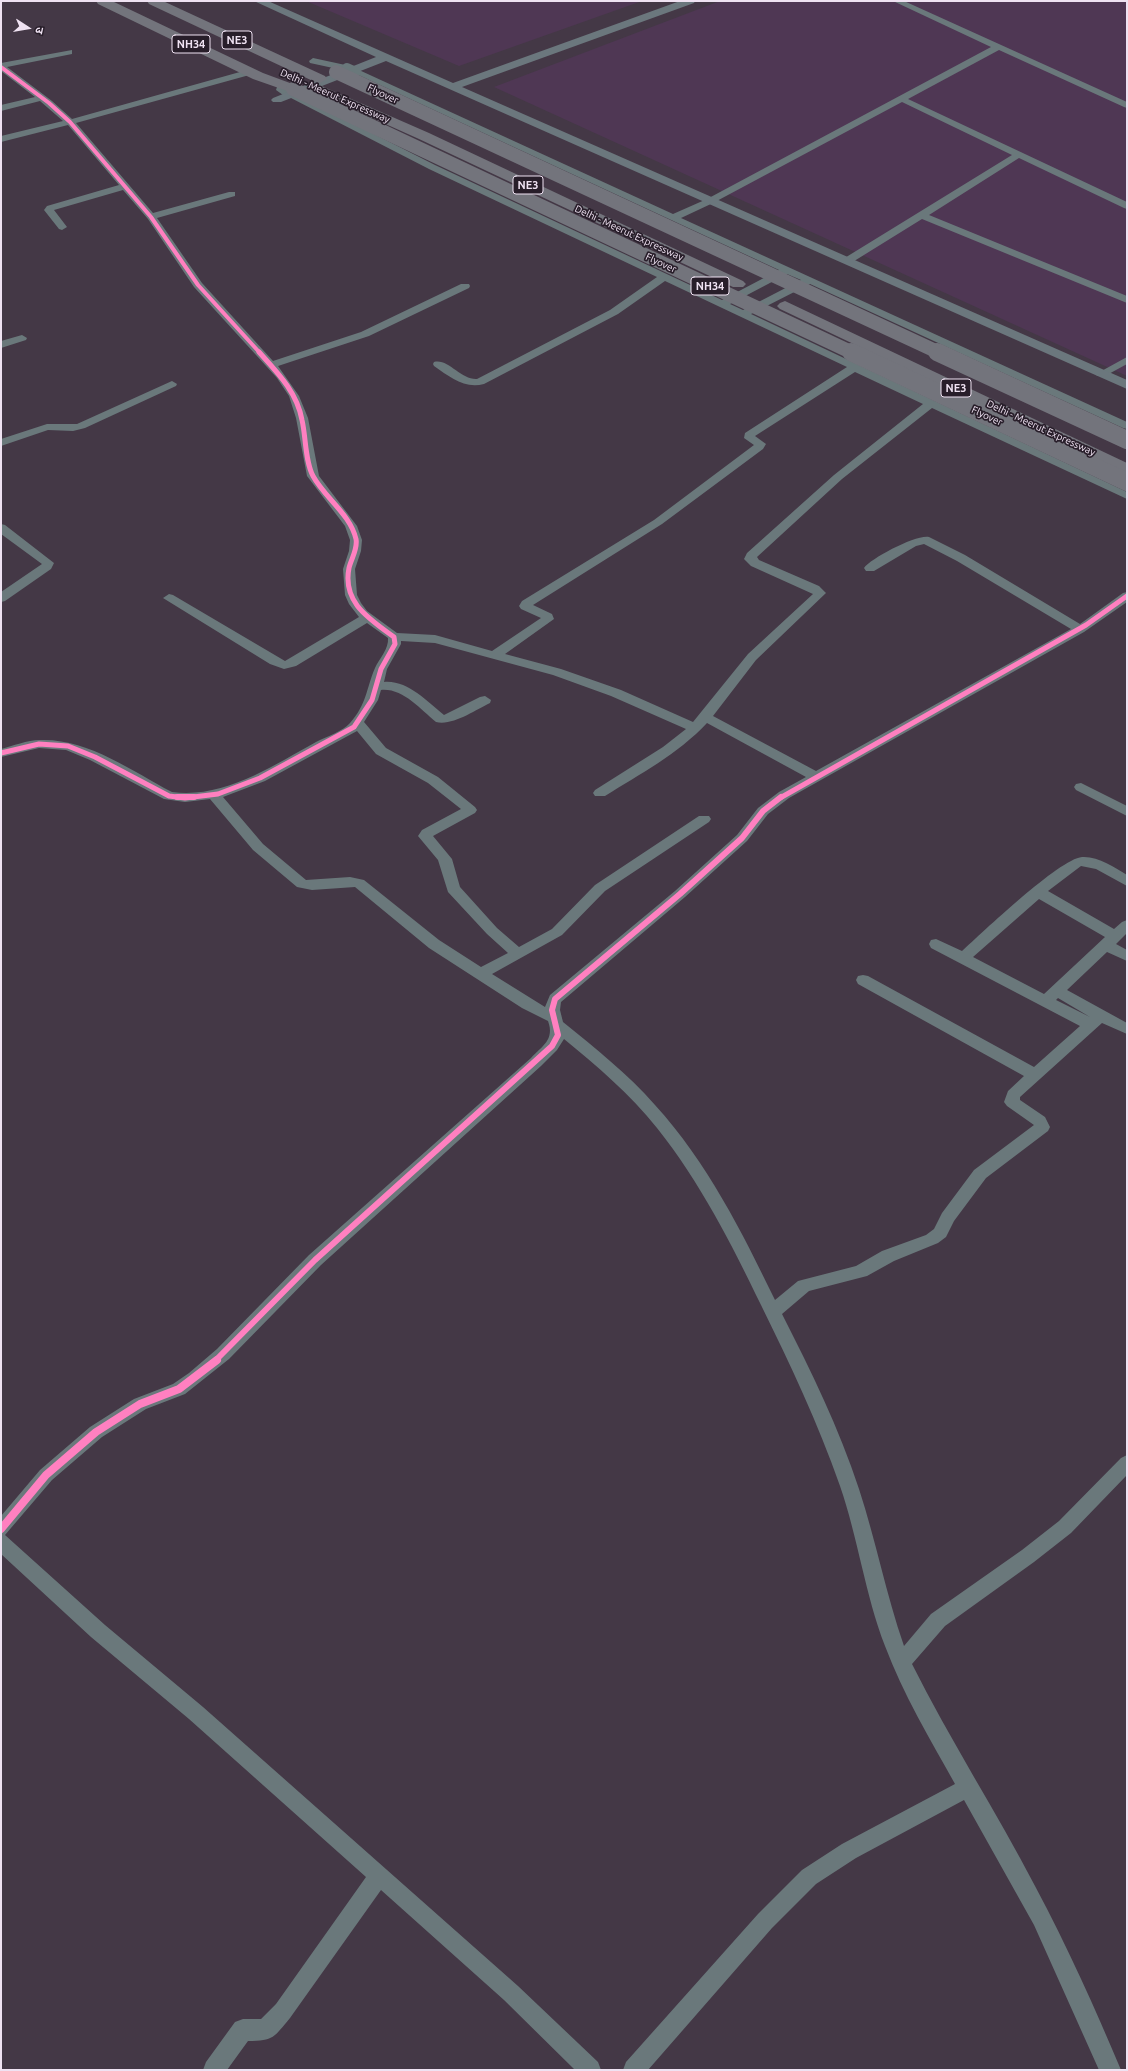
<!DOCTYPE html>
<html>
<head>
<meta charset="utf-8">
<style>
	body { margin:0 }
	#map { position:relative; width:1128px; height:2071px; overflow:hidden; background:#443846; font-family:Ubuntu,"Noto Sans Devanagari",sans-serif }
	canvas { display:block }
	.frame { position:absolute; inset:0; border:2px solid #efe2f2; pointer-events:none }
	.north { position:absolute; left:8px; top:8px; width:40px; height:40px; -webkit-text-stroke:3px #281e2a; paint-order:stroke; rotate:102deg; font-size:11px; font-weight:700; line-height:16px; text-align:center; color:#efe2f2 }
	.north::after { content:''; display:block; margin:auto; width:14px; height:18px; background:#efe2f2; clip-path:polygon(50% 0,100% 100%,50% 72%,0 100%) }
</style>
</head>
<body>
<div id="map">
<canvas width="1128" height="2071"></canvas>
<div class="frame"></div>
<div class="north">उ</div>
</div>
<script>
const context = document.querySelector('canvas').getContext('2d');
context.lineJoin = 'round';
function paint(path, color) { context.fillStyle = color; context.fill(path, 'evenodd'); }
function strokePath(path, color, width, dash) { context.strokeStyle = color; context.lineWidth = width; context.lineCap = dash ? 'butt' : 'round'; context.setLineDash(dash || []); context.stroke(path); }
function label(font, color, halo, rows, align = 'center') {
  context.font = font + ' Ubuntu,sans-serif'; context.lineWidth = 3.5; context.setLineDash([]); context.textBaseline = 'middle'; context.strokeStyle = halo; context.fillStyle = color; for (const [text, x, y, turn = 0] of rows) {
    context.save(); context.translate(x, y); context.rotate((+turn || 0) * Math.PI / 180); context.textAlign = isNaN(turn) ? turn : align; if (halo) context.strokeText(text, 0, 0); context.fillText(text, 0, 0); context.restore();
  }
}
paint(new Path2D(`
	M 306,1 L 642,1 L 459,66 Z
	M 720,1 L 1127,1 L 1127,376 L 494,87 Z`), '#4f3754');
paint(new Path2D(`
	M 893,1 L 904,1 L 1127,102 L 1127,108 L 1124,107 L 999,50 L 908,99 L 1127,202 L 1127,209 L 1124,208 L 1019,158 L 929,215 L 1127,296 L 1127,303 L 922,219 L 851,263 L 843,263 L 842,261 L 843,259 L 1012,155 L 902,102 L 713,203 L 681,218 L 1127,422 L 1127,429 L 1123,428 L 810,284 L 751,314 L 1127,492 L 1127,499 L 932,408 L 842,479 L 757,557 L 759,560 L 819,586 L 826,593 L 756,660 L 713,716 L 816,771 L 1071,629 L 957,561 L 924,544 L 916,546 L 874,571 L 866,571 L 864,568 C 871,558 917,534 929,537 L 965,555 L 1080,624 L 1123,593 L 1127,592 L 1127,602 L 1084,632 L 789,798 L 768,814 L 747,841 L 685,897 L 561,1002 L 560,1010 L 563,1022 C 595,1048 628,1074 655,1105 C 707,1162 742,1232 775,1300 L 798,1281 L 856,1266 L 882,1251 L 926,1235 L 934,1229 L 942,1213 L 974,1170 L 1034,1125 L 1007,1106 L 1004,1102 L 1008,1091 L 1024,1076 L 858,984 L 856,980 L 858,976 L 863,975 L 868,976 L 1034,1067 L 1080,1026 L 931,948 L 929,944 L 931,940 L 936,939 L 962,951 C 982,933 1059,859 1082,857 C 1098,856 1114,867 1127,875 L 1127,886 L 1096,869 L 1081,866 L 1048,891 L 1114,929 L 1122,922 L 1127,920 L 1127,933 L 1116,944 L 1127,950 L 1127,961 L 1107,952 L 1067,990 L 1127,1023 L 1127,1034 L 1102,1023 L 1020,1097 L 1020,1100 L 1045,1117 L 1050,1127 L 1048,1131 L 986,1178 L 954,1221 L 946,1237 L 938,1243 L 894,1261 L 867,1276 L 809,1291 L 782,1314 C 811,1371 839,1428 859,1489 C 876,1541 886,1594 904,1646 L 931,1614 L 1022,1550 L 1059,1521 L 1121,1458 L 1127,1455 L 1127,1475 L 1071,1533 L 1034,1562 L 945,1626 L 912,1664 C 950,1740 996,1811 1035,1886 C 1067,1946 1095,2008 1121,2070 L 1099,2070 L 1034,1925 L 964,1800 L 856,1858 L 816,1884 L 772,1928 L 648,2070 L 623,2070 L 626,2062 L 758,1914 L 802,1870 L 842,1844 L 955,1784 C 930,1739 903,1694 885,1646 C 865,1594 858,1538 840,1486 C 818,1423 790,1364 761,1305 C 731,1243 700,1182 657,1128 C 630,1094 597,1066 564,1039 L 557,1050 L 541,1066 L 321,1265 L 229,1359 L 185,1394 L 146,1409 L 102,1437 L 52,1480 L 5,1535 L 105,1625 L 203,1707 L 518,1986 L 598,2062 L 601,2070 L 575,2070 L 504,2000 L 381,1890 L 290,2018 C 274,2037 274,2041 248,2041 L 227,2070 L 203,2070 L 206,2062 L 235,2022 L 243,2019 L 261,2019 L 276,2004 L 366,1877 L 189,1719 L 91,1637 L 1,1554 L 1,1516 L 40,1470 L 90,1427 L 134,1399 L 173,1384 L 189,1373 L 217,1349 L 309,1255 L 531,1058 C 542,1046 555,1040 548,1021 L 522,1008 L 429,948 L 355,887 L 312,890 L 297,887 L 253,850 L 210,799 L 185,802 L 164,799 L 90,760 L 66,750 L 39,748 L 1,757 L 1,749 C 13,746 27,740 40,740 C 87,738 132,771 172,792 C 224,799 272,766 316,742 C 326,737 343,731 350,723 C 367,704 366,689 375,668 C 379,659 389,649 388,638 L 367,623 L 296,666 L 284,669 L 270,664 L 163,598 L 169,594 L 173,595 L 285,661 L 359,617 L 349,604 L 345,595 L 343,569 L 349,551 L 350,540 L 345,526 L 307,476 L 296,418 L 289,396 L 277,378 L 194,287 L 148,219 L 123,190 L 54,210 L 67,227 L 62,230 L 59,229 L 44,210 L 47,206 L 119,185 L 68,125 L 1,142 L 1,136 L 63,121 L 40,101 L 1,111 L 1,105 L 35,97 L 1,71 L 1,63 L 72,50 L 72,54 L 7,67 L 52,101 L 72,119 L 247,70 L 253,70 L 253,74 L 76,123 L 153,213 L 229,192 L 235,192 L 235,196 L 157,218 L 202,283 L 273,361 L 361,332 L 461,284 L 469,284 L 470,286 L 469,288 L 369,336 L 278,366 L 299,396 L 308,418 L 319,476 L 357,526 L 362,540 L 361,551 L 355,569 L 357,595 L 361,603 L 367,611 L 397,633 L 435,635 L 492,651 L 541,618 L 521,609 L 519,606 L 522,601 L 654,520 L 754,445 L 744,438 L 745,433 L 847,367 L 665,281 L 618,314 L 484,384 C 464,389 450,377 434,366 L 433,364 L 434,362 C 448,358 461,380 477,379 L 610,310 L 657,277 L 429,169 L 289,97 L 294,94 L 297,95 L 435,165 L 722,300 L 779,270 L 352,72 L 356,69 L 359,70 L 673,214 L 707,199 L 991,47 ZM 787,274 L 801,280 L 743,310 L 730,304 ZM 855,372 L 923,404 L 834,475 L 747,553 L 744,559 L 751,566 L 813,594 L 748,654 L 693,722 L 621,690 L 561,669 L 505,654 L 554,619 L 552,614 L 533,605 L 662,524 L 763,449 L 766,444 L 755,436 ZM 401,641 L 435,643 L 553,675 L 611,696 L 686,729 L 663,747 L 595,790 L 593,793 L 595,796 L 605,796 C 640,774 678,754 707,723 L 806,777 L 779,792 L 758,808 L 737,835 L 675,891 L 550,995 L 545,1007 L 492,974 L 562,935 L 605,891 L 709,822 L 711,819 L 709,816 L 699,816 L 595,885 L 552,929 L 519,947 L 497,928 L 460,887 L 452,859 L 433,836 L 475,813 L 477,810 L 475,807 L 438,777 L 386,748 L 364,722 L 378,700 L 381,690 C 403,688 420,709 436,722 C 453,726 475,710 490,703 L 491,700 L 485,696 L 480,697 L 444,715 C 426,701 408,680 384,682 L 387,669 L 401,644 ZM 357,731 L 376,754 L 428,783 L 461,809 L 422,830 L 418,836 L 438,860 L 448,892 L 487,934 L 508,953 L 481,967 L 439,940 L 364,880 L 350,877 L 306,880 L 263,844 L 223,797 L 265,781 ZM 1039,899 L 1105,937 L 1044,994 L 973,957 ZM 1058,998 L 1090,1017 L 1056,1000 Z
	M 313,58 L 350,66 L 351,68 L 347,71 L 310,63 L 309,61 Z
	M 282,81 L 286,84 L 286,89 L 291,93 L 289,95 L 283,95 L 276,90 L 278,84 Z
	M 22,335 L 27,338 L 26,340 L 1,348 L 1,341 Z
	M 1127,357 L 1127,364 L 1105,376 L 1097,376 L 1096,374 Z
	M 172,381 L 177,384 L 176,386 L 85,428 L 73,431 L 48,430 L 1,446 L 1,439 L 47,424 L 77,424 Z
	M 1,524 L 5,525 L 54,563 L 51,569 L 5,601 L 1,602 L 1,592 L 42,564 L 1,534 Z
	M 1081,783 L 1127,806 L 1127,816 L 1076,790 L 1074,787 L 1076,784 Z`), '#6a787b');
paint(new Path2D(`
	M 254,1 L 268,1 L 453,83 L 680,1 L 695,1 L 694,3 L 462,87 L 1127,380 L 1127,389 L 386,61 L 281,102 L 273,102 L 271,100 L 273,98 L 376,57 Z`), '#6b777d');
paint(new Path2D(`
	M 96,1 L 112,1 L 263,73 L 298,86 L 300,89 L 293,93 L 253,79 L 98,4 Z
	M 147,1 L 163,1 L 325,76 L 327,79 L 320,83 L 315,82 L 149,4 Z
	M 317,84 L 429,133 L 743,281 L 746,284 L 743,287 L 733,287 L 419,139 L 312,91 L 310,88 L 312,85 Z
	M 785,301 L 1127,463 L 1127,474 L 780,309 L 777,306 L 780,303 Z`), '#73747c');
strokePath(new Path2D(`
	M 347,68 L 356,72`), '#6a787b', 10);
strokePath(new Path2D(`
	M 336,72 L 940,353
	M 293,89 L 853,353`), '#73747c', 14);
strokePath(new Path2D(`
	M 851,352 L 1127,482
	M 937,352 L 1127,440`), '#73747c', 18);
strokePath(new Path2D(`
	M 1,67 L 49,103 L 70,122 L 151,217 L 198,285 L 260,353`), '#ff80c0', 4);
strokePath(new Path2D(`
	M 1,753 L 39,744 L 68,746 L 95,757 L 169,796 L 185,798
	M 185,798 L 218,794 L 260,778 L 354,727 L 372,700 L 381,669 L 395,644 L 394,637 C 370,619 342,603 349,568 C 351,559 358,549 356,539 C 350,514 325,498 313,476 C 305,461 306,437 302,420 C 297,392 277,372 259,352
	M 780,798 L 1086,625 L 1127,596`), '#ff80c0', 5);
strokePath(new Path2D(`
	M 177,797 L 194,797
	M 215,1361 L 315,1260 L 552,1046 L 558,1035 L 552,1010 L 555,999 L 680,894 L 742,838 L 763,811 L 781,797`), '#ff80c0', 6);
strokePath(new Path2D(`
	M 1,1529 L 46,1475 L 96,1432 L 140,1404 L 179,1389 L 217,1360`), '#ff80c0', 8);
label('10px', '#efe2f2', '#281e2a', [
	["Flyover",383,94,25],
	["Delhi - Meerut Expressway",335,96,24],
	["Delhi - Meerut Expressway",629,233,25],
	["Flyover",661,263,25],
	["Flyover",987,416,25],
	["Delhi - Meerut Expressway",1041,428,25]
]);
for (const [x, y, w] of [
	[237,40,30],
	[191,44,38],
	[528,185,30],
	[710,286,38],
	[956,388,30]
]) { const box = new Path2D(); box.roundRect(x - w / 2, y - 9, w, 18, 3); context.fillStyle = '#281e2a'; context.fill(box); strokePath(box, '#efe2f2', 1); }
label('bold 11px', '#efe2f2', null, [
	["NE3",237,40],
	["NH34",191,44],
	["NE3",528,185],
	["NH34",710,286],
	["NE3",956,388]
]);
</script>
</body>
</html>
